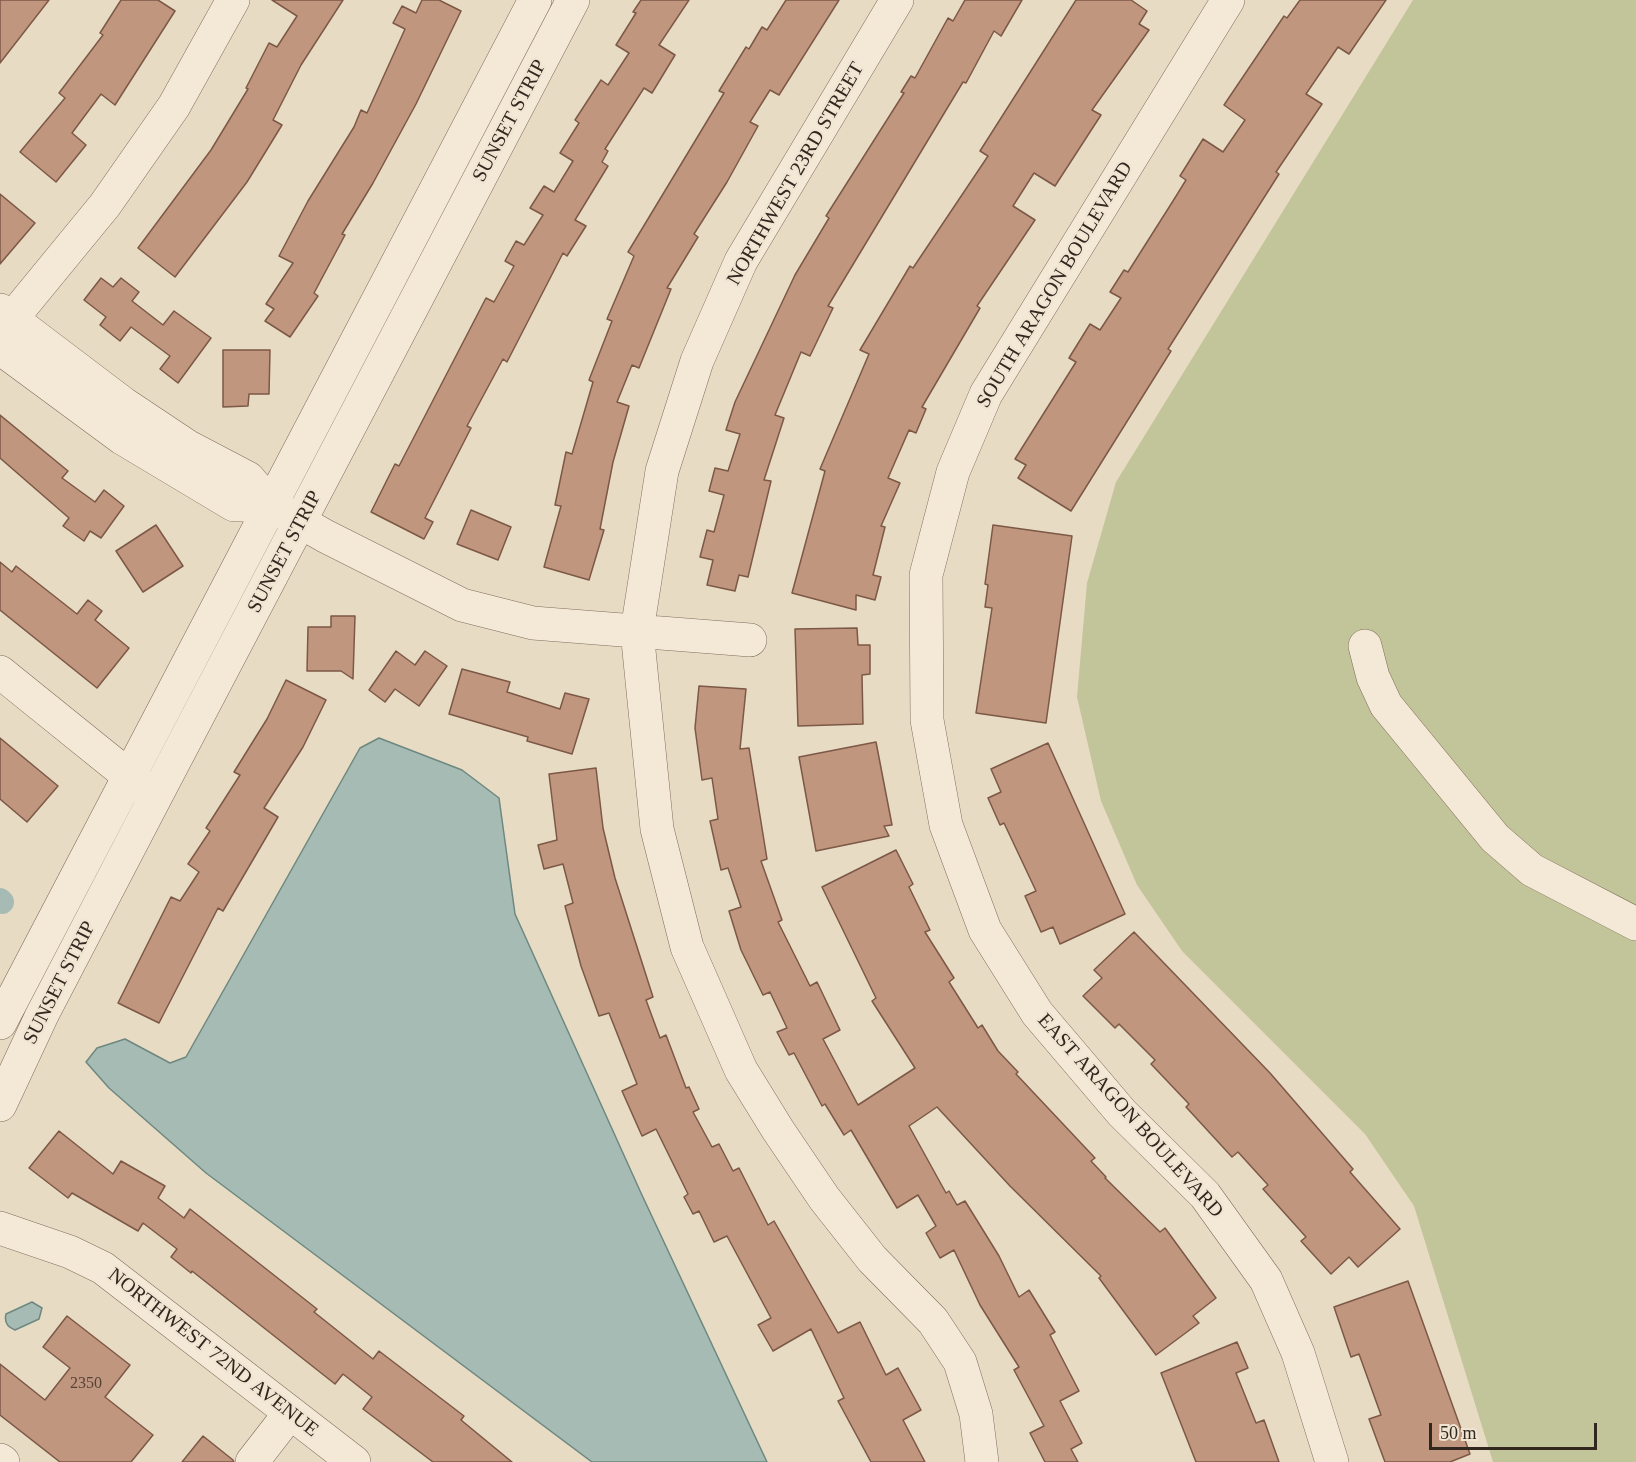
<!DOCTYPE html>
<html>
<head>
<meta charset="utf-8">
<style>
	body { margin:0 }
	#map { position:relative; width:1636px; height:1462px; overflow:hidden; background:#e8dbc4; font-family:"Times New Roman",serif }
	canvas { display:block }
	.scale { position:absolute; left:1429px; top:1423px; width:168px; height:27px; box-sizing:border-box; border:3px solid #32271f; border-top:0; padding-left:8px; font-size:18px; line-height:21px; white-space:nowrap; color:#32271f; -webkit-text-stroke:4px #f0e5d2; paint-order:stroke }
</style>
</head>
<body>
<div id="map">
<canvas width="1636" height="1462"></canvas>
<div class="scale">50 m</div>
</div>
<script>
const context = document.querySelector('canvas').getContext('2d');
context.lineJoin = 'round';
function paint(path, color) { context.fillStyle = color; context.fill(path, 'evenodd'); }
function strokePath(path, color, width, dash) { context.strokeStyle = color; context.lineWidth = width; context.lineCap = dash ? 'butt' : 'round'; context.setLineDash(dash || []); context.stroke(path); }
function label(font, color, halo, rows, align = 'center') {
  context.font = font + ' "Times New Roman",serif'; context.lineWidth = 4.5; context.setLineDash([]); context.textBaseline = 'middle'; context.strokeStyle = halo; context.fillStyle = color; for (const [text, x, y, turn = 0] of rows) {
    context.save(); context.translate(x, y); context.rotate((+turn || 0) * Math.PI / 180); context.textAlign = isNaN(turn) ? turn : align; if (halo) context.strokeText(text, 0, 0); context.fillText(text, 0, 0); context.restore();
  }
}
paint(new Path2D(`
	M 1413,0 L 1636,0 L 1636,1462 L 1493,1462 L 1414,1206 L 1365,1134 L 1182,951 L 1137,885 L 1101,801 L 1077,697 L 1087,583 L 1116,482 Z`), '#c2c499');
const water = new Path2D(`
	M 379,738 L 462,770 L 499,798 L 515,914 L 641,1193 L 767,1462 L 592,1462 L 206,1173 L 109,1088 L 86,1062 L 97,1048 L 125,1039 L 170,1063 L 186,1057 L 360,748 Z
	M 32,1302 L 42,1308 L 39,1319 L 15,1330 C 7,1327 4,1322 6,1314 Z`);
paint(water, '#a5bbb3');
strokePath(water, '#6d8880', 1.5);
strokePath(new Path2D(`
	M 0,900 L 2,902`), '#a5bbb3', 24);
const building = new Path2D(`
	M 0,0 L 49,0 L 0,63 Z
	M 121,0 L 158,0 L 175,11 L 115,105 L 101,94 L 72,133 L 86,145 L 56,182 L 20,152 L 65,98 L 59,93 L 103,35 L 100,33 Z
	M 272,0 L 343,0 L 301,65 L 273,120 L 282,125 L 247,182 L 175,277 L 138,248 L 211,150 L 248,89 L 246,88 L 269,43 L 277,47 L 297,16 Z
	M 422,0 L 439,0 L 461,11 L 416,104 L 373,183 L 342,234 L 345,235 L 314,293 L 318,296 L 290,337 L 265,321 L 274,309 L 266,304 L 293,263 L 279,256 L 308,201 L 354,127 L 361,110 L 367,113 L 405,29 L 393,23 L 402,6 L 416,13 Z
	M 641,0 L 689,0 L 659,45 L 675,55 L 652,93 L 644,88 L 605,149 L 608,151 L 602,162 L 608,166 L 575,220 L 586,226 L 567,256 L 563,253 L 507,362 L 503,359 L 467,426 L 471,428 L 425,518 L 433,522 L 424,539 L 371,512 L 395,464 L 399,466 L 486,298 L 494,302 L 514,266 L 505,261 L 516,241 L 524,245 L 543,215 L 530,208 L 544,186 L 554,192 L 573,161 L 560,153 L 579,123 L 575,120 L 601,80 L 608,85 L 629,53 L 616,45 L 636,13 L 633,12 Z
	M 786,0 L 839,0 L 779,95 L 770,90 L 750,122 L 758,126 L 727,182 L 694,234 L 698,237 L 667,288 L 671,289 L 639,368 L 632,365 L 617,402 L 629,406 L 613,462 L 600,529 L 604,530 L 589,580 L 544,567 L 561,506 L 555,505 L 566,452 L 572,454 L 593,382 L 589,380 L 612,321 L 607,319 L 634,256 L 628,252 L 724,93 L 719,91 L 746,47 L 749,49 L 762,27 L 767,30 Z
	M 965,0 L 1022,0 L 1001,36 L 994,31 L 966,83 L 963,82 L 828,306 L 833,308 L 810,356 L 801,352 L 775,415 L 784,418 L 764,480 L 771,481 L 748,577 L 739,575 L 735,591 L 707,585 L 713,560 L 700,557 L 707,530 L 714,532 L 724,495 L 709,491 L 715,468 L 728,471 L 740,434 L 726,430 L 735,402 L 795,275 L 829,218 L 826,216 L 904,93 L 901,92 L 911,76 L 915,78 L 948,18 L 953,21 Z
	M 1076,0 L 1131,0 L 1147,11 L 1139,24 L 1149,30 L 1092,110 L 1101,115 L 1055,186 L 1034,173 L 1013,206 L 1035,220 L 977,306 L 980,308 L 922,407 L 926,409 L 916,433 L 909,430 L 888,478 L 900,483 L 881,526 L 885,527 L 873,575 L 881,577 L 875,600 L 856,595 L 856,610 L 792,593 L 825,471 L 820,469 L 869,354 L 860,350 L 910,266 L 913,268 L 988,156 L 980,151 Z
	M 1300,0 L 1386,0 L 1349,54 L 1338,47 L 1306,94 L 1322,104 L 1276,172 L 1279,174 L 1168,349 L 1171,351 L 1071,511 L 1018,478 L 1026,465 L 1015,459 L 1076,362 L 1069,358 L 1090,324 L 1100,330 L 1121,298 L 1110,292 L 1124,270 L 1128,272 L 1173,201 L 1186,180 L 1180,176 L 1203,139 L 1223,152 L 1245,120 L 1224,105 L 1284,16 L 1287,18 Z
	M 0,194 L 35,223 L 0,264 Z
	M 101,278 L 113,287 L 121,278 L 139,292 L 132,301 L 163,325 L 174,311 L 211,338 L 178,383 L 160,369 L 170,356 L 131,327 L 120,341 L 100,325 L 106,317 L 84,300 Z
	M 223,350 L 270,350 L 269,394 L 249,394 L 248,406 L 223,407 Z
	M 0,415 L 68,471 L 62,478 L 95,502 L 104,490 L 124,506 L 101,538 L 90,531 L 84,541 L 63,526 L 69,518 L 0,458 Z
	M 471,510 L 511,527 L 498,560 L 457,544 Z
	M 156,525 L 183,566 L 143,592 L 116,551 Z
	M 993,525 L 1072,536 L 1046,723 L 976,713 L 992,608 L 985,607 L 988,585 L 985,584 Z
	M 0,562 L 12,572 L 16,566 L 77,614 L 88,600 L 102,611 L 95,620 L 129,648 L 97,688 L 0,610 Z
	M 331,616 L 355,616 L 353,679 L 341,671 L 307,671 L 308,627 L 331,627 Z
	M 857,628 L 858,645 L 870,645 L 870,674 L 862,675 L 863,724 L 798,726 L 795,629 Z
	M 396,651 L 415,665 L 425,651 L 447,666 L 419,706 L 395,689 L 385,702 L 369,690 Z
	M 462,669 L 510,682 L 507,692 L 560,709 L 565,693 L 589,699 L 572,754 L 527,741 L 528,737 L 449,714 Z
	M 286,680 L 326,700 L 303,747 L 264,808 L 278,817 L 223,911 L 218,908 L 159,1023 L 118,1003 L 171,897 L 180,901 L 199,872 L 188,864 L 210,831 L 206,828 L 240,775 L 234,772 L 267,719 Z
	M 699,686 L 746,689 L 740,749 L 749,748 L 767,859 L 761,861 L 782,920 L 778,922 L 810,986 L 817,982 L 840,1030 L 823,1039 L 858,1105 L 915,1068 L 872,1001 L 876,998 L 822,887 L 896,850 L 913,884 L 909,887 L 930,930 L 925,932 L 954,978 L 949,982 L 978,1028 L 982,1025 L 998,1051 L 1018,1072 L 1016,1074 L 1095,1158 L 1091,1161 L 1106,1177 L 1105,1178 L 1160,1232 L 1165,1228 L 1216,1298 L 1193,1316 L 1199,1323 L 1156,1355 L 1099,1278 L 1101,1276 L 1010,1186 L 937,1107 L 909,1126 L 946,1193 L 949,1191 L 957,1205 L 965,1201 L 999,1256 L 1019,1297 L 1029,1290 L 1055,1332 L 1050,1335 L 1079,1391 L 1060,1401 L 1082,1443 L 1071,1449 L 1078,1462 L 1045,1462 L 1030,1433 L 1044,1426 L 1014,1370 L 1019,1367 L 980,1305 L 954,1250 L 940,1258 L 926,1233 L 936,1226 L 918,1195 L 897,1208 L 851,1130 L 844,1135 L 825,1104 L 822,1106 L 794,1053 L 789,1055 L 777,1032 L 787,1028 L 770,992 L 763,995 L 741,950 L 729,911 L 741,907 L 728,868 L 721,870 L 710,821 L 718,819 L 712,778 L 702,780 L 695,728 Z
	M 0,738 L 58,786 L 27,822 L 0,799 Z
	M 876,742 L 892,825 L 884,826 L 889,836 L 816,851 L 799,757 Z
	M 1048,743 L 1125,914 L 1060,944 L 1053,927 L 1041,932 L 1025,896 L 1036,891 L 1004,823 L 1000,825 L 988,798 L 1001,792 L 991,769 Z
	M 596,768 L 603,828 L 615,878 L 653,997 L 646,1000 L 660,1038 L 666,1035 L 686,1088 L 689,1087 L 699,1109 L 693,1112 L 712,1147 L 719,1144 L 733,1171 L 739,1168 L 768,1225 L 774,1221 L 838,1333 L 860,1322 L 886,1375 L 898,1368 L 921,1410 L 903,1420 L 925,1462 L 871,1462 L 838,1401 L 844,1398 L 811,1329 L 773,1351 L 758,1325 L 771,1318 L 727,1236 L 714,1242 L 699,1211 L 693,1214 L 684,1197 L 688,1194 L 656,1129 L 642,1136 L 622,1091 L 637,1084 L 609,1013 L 599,1016 L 581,966 L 565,906 L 573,903 L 563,864 L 544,869 L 538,845 L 557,840 L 549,774 Z
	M 1134,932 L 1270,1073 L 1353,1169 L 1350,1172 L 1400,1229 L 1358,1267 L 1349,1257 L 1331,1274 L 1301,1241 L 1306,1237 L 1263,1189 L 1268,1185 L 1238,1152 L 1232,1157 L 1186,1107 L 1189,1104 L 1151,1064 L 1155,1060 L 1119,1024 L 1115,1028 L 1083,996 L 1102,978 L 1094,970 Z
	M 59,1131 L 113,1174 L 121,1161 L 165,1186 L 158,1198 L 184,1218 L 190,1209 L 317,1309 L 314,1312 L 373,1359 L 379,1351 L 464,1416 L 461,1420 L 512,1462 L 433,1462 L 363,1409 L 372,1397 L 343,1374 L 335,1384 L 192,1271 L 191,1273 L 171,1257 L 177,1249 L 143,1223 L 138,1231 L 72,1193 L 68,1198 L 29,1168 Z
	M 1408,1281 L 1470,1454 L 1450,1462 L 1385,1462 L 1369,1419 L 1381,1415 L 1359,1354 L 1351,1357 L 1334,1307 Z
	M 67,1316 L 130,1365 L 105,1397 L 153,1435 L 131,1462 L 60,1462 L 0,1415 L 0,1364 L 45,1400 L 70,1368 L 43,1347 Z
	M 1237,1342 L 1248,1368 L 1236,1373 L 1256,1423 L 1264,1420 L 1279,1462 L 1196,1462 L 1161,1373 Z
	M 203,1436 L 233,1460 L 234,1462 L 182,1462 Z`);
paint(building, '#c1967e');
strokePath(building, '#7c5846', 1.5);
const minor = new Path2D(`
	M 897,0 L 741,261 L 697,361 L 662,471 L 637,631 L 657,829 L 687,947 L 741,1070 L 778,1130 L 824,1198 L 872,1259 L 933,1321 L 960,1362 L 976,1414 L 982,1462
	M 1228,0 L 986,394 L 953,472 L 926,575 L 927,720 L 946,825 L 985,930 L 1037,1013 L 1122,1113 L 1205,1195 L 1266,1280 L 1298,1353 L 1332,1462
	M 0,310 L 124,404 L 187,446 L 248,478 L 271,505 L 325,536 L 462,605 L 533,623 L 750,640
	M 0,333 L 105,205 L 174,106 L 233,0
	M 0,348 L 122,438 L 234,505 L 271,505
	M 1365,646 L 1373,677 L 1386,705 L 1495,838 L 1532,870 L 1636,924
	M 0,672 L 145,789
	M 0,1023 L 535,0
	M 0,1105 L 42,1015 L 155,798 L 573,0
	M 0,1228 L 70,1252 L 103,1268 L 354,1462
	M 0,1460 L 3,1462
	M 252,1462 L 290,1413`);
strokePath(minor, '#806d5d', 34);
strokePath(minor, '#f4e9d6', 33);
label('16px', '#564337', null, [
	["2350",86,1384]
]);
label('20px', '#32271f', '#f0e5d2', [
	["SUNSET STRIP",510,121,-62],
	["NORTHWEST 23RD STREET",796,174,-60],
	["SOUTH ARAGON BOULEVARD",1055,285,-59],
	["SUNSET STRIP",285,552,-62],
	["SUNSET STRIP",60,983,-63],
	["EAST ARAGON BOULEVARD",1130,1116,48],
	["NORTHWEST 72ND AVENUE",213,1353,38]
]);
</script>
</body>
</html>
